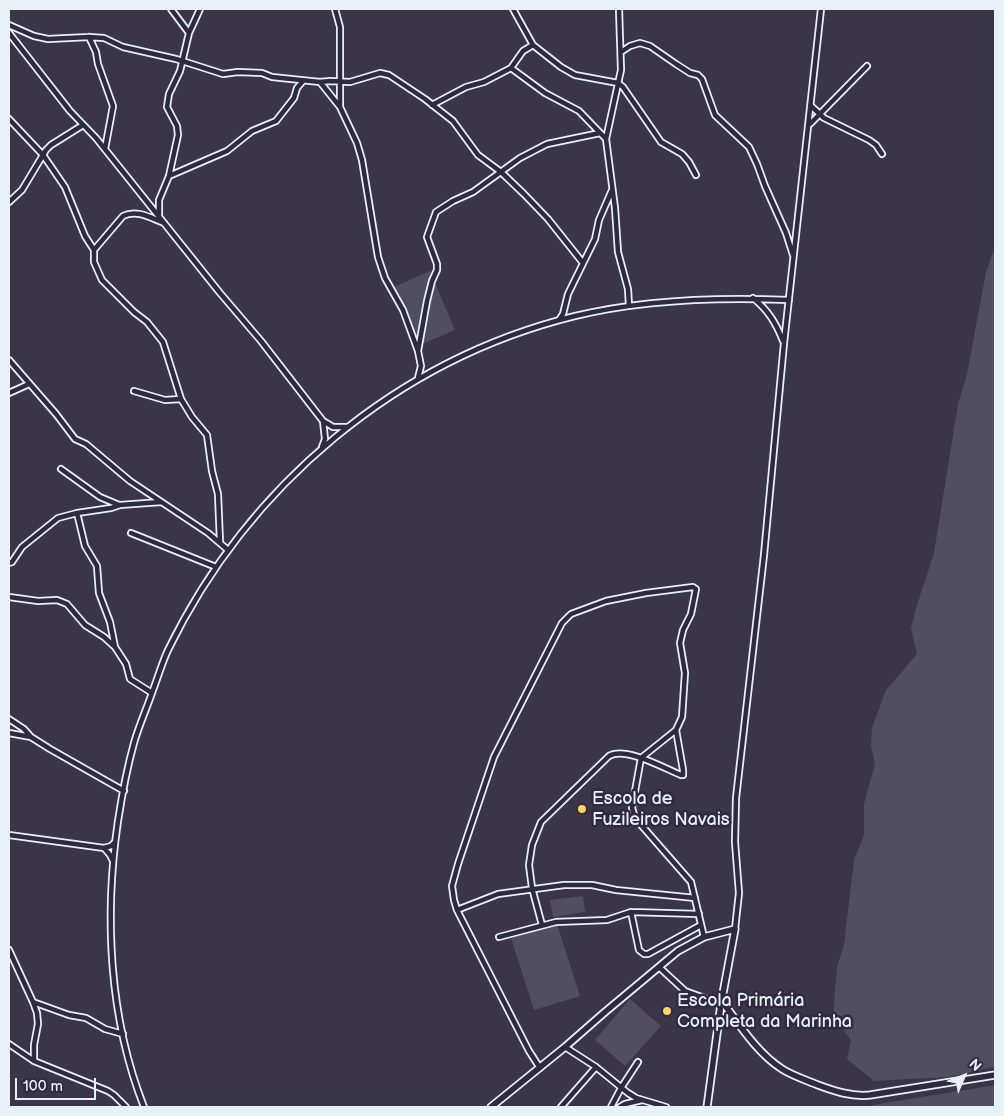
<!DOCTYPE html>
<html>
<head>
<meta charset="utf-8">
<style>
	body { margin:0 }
	#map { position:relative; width:1004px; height:1116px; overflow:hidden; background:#3a3648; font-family:"Balsamiq Sans",sans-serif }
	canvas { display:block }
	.frame { position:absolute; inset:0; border:10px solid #e8f1f8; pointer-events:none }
	.north { position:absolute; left:939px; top:1051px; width:50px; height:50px; -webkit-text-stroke:4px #2f2a3d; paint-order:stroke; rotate:46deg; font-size:14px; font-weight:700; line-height:20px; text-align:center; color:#e8f1f8 }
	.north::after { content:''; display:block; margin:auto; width:18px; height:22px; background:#e8f1f8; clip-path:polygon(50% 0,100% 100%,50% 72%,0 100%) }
	.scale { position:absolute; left:15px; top:1078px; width:81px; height:22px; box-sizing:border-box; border:2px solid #e8f1f8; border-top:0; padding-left:6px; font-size:15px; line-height:18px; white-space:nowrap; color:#e8f1f8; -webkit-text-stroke:4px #2f2a3d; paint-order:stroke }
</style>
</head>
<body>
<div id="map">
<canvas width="1004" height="1116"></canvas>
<div class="frame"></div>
<div class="north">N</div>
<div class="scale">100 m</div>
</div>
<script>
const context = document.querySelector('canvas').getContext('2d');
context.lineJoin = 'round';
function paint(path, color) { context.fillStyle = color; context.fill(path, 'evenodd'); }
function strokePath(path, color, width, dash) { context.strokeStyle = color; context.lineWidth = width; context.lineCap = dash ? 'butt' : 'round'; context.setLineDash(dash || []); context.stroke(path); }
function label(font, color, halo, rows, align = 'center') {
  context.font = font + ' "Balsamiq Sans",sans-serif'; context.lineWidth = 5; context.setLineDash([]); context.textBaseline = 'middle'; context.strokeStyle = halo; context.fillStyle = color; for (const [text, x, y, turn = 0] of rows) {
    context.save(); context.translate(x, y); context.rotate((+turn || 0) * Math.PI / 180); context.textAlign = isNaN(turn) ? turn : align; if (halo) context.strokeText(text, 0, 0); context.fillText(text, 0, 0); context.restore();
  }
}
paint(new Path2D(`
	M 995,247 L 995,1067 L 947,1077 L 874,1081 L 847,1059 L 851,1041 L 834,1014 L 834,1003 L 837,967 L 844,945 L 854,860 L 864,835 L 864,804 L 875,764 L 871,746 L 872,728 L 886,690 L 917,654 L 911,628 L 917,605 L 934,553 L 958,404 L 967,374 L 986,272 Z
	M 430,271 L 455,330 L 417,346 L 392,288 Z
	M 583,896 L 585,912 L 553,917 L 550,900 Z
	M 557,924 L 580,996 L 534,1010 L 511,938 Z
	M 630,999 L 661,1026 L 625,1066 L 595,1040 Z
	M 995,1085 L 995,1107 L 872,1107 L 873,1105 Z`), '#504e5f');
const minor = new Path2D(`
	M 335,9 L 340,27 L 340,107
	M 513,9 L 533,45 L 561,67 L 575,75 L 618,83 L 623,87 L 661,142 L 682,154 L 689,162 L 696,175
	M 619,9 L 621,70 L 606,139 L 615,208 L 618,252 L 628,289 L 629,306
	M 9,25 L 34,36 L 48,39 L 89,37 L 104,38 L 123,47 L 176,59 L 223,74 L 238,72 L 262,73 L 272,77 L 320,82 L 330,81 L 350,82 L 380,73 L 389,75 L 425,99 L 453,121 L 478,155 L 501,172 L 524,194 L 548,219 L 583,263
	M 9,33 L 70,111 L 96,138 L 220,293 L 261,341 L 323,421 L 325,439 L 322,447
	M 189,33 L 200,9
	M 89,37 L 96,52 L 98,64 L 113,106 L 105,149
	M 621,52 L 630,46 L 640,43 L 650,46 L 676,64 L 690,73 L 698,75 L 702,79 L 715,115 L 749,147 L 757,164 L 765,186 L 786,233 L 793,255
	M 511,68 L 545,93 L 579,111 L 606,139
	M 320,82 L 340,107 L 357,143 L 362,160 L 378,257 L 385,278 L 403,310 L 418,351 L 421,366 L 418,378
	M 432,105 L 466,87 L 484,82 L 511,68 L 523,51 L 533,45
	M 811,106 L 824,118 L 869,140 L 876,145 L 882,154
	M 9,119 L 43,155 L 65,187 L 85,236 L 94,250 L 94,262 L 102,280 L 134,312 L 147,322 L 163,342 L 181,399 L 192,417 L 207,435 L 212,471 L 218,494 L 220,542
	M 810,124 L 867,66
	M 169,176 L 227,151 L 252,131 L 276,121 L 294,98 L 297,88 L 303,81
	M 9,202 L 22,190 L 46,150 L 51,145 L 83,125
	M 159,215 L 159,200 L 169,176 L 178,135 L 177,126 L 167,107 L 169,94 L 180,71 L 189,33 L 171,9
	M 94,250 L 123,216 C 137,209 151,218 164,223
	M 753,298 C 768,310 776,323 783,341
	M 559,320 L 563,314 L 568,294 L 595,239 L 599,220 L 612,190
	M 418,351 L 427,301 L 432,281 L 437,270 L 437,264 L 427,237 L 436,212 L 453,201 L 473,192 L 520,158 L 547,144 L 600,133
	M 9,360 L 56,414 L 75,439 L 86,444 L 130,481 L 208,533 L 228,550
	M 134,391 L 165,400 L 181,399
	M 9,393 L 29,384
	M 323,421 L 333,427 L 347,427
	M 61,469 L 100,497 L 119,505
	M 77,513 L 85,546 L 97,566 L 99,593 L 110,622 L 115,647
	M 131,533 L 216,567
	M 9,563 L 12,562 L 22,547 L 58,518 L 77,513 L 111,508 L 120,505 L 161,502
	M 9,597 L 38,601 L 57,600 L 67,604 L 85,625 L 104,637 L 115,647 L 126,664 L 130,679 L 152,693
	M 9,719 L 24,729 L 31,737 L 50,749 L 124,791
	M 9,733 L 31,737
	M 9,835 L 104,848 L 111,846 L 115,842
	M 104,848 L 110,855 L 113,861
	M 457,910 L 498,894 L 564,885 L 592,885 L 616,890 L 695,898
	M 631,912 L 639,950 L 644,954 L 648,954 L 701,925
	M 542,925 L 532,888 L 529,865 L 532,845 L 541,822 L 609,756 C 625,746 664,768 681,775 L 683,775 L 683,770 L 676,730
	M 735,929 L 739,893 L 735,842 L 736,798 L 764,555 L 784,343 L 821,9
	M 499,937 L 556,922 L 607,920 L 631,912 L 699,914
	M 9,950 L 33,1002 L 69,1015 L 86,1018 L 105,1029 L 123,1034
	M 659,967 L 685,991 L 721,1004
	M 33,1002 L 37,1013 L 38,1024 L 34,1045 L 34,1061
	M 9,1044 L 34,1061 L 108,1091 L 114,1095 L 126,1107
	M 565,1047 L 596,1067 L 628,1093 L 636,1098 L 666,1107
	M 540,1068 L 529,1051 L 457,910 L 454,900 L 452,886 L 458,864 L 494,757 L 562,623 L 571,614 L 606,601 L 646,593 L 693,587 L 696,589 L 691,614 L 683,630 L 680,643 L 685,673 L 682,717 L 676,730 L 641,758 L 632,808 L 635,818 L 691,882 L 704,937
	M 144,1107 C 109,1018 104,916 118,821 C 122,795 127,768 134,743 C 139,725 147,708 153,690 C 158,677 162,663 168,650 C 248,486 396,360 575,316 C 645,299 718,297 789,300
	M 561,1107 L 596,1067
	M 611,1107 L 621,1088 L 638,1062
	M 620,1107 L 625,1104 L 642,1100`);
const tertiary = new Path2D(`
	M 721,1000 C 739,1024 757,1053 782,1069 C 793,1076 806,1080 818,1085 C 834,1091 852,1097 870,1095 L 995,1075
	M 491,1107 L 565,1047 L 605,1012 L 678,951 L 704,937 L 735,929 L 721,1004 L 707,1107`);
strokePath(minor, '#e8f1f8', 8);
strokePath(tertiary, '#e8f1f8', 9);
strokePath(minor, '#2f2a3d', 4.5);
strokePath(tertiary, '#2f2a3d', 5.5);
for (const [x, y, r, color] of [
	[582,809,5,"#ffd166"],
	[667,1011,5,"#ffd166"]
]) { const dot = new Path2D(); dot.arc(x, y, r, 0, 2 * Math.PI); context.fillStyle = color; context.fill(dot); strokePath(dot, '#2f2a3d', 2); }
label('18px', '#e8f1f8', '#2f2a3d', [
	["Escola de",592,799],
	["Fuzileiros Navais",592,820],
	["Escola Primária",677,1001],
	["Completa da Marinha",677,1022]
], 'left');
</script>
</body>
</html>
